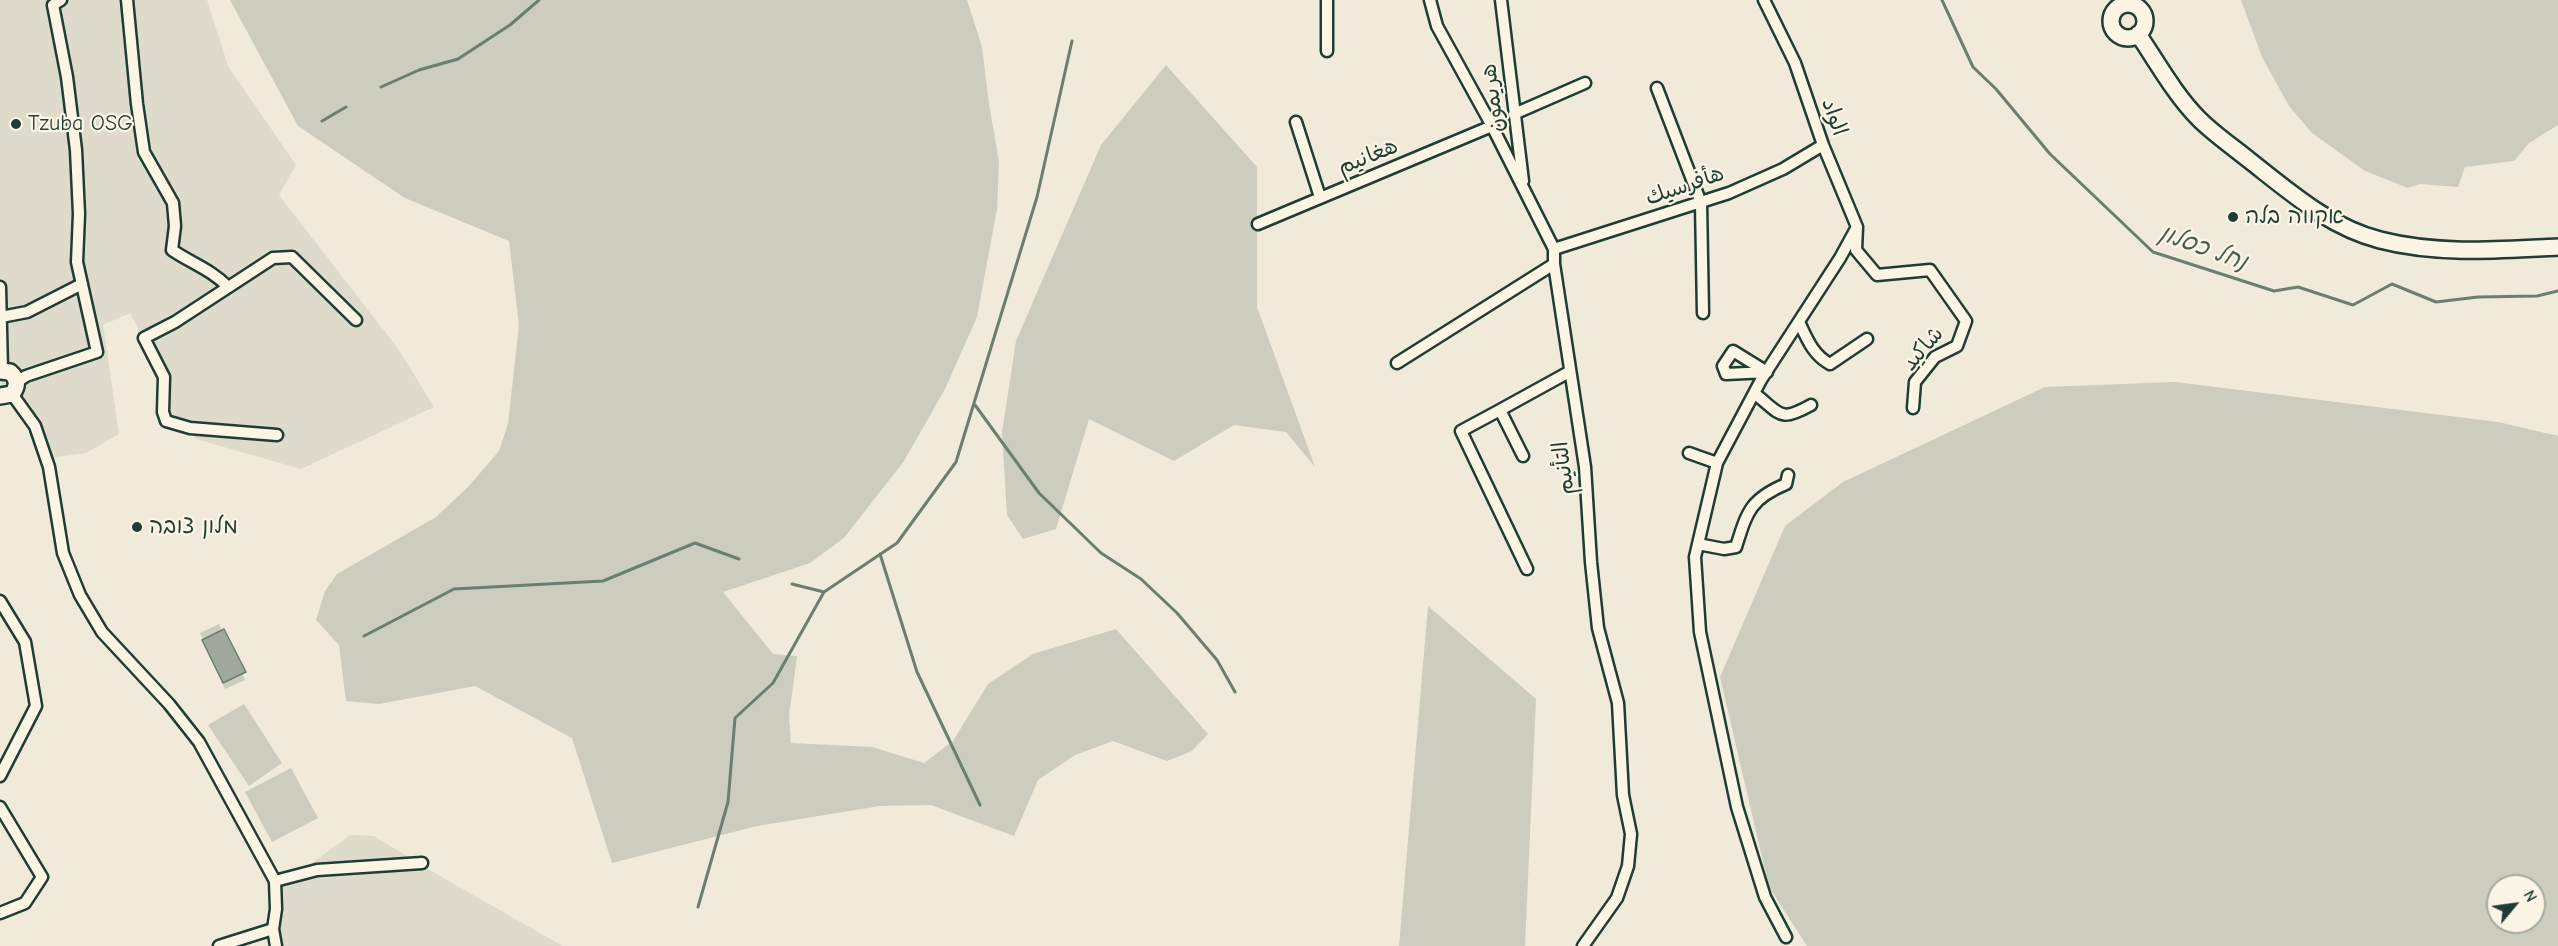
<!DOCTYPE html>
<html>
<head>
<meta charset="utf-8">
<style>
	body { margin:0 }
	#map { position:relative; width:2558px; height:946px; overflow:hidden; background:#efeada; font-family:"Comic Neue",sans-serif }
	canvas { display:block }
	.north { position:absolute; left:2486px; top:874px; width:60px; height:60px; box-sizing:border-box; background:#fcf5e5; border:2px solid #a4ab9e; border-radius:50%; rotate:61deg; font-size:16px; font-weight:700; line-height:24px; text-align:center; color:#1f3d34 }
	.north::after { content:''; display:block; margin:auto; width:21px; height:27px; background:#1f3d34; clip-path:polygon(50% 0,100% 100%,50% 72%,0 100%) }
</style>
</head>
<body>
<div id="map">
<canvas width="2558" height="946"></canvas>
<div class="north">N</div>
</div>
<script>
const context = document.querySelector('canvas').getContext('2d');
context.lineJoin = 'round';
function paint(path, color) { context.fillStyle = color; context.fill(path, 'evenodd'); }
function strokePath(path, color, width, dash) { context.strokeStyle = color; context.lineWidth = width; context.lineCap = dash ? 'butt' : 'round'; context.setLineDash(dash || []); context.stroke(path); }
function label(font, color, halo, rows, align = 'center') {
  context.font = font + ' "Comic Neue","Playpen Sans Arabic","Playpen Sans Hebrew",sans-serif'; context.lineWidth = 4.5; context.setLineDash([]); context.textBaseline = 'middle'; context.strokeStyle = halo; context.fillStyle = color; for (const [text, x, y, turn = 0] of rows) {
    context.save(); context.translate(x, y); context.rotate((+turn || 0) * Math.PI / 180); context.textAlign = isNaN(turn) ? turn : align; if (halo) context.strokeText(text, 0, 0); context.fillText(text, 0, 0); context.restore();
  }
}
paint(new Path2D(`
	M 0,0 L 207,0 L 228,66 L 296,165 L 279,195 L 399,350 L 434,407 L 301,469 L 196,439 L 190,428 L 167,414 L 164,377 L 130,313 L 103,325 L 119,434 L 86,453 L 49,458 L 33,425 L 0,382 Z
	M 350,835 L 374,836 L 445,879 L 563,946 L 276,946 L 274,929 L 283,885 Z`), '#dedbcc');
paint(new Path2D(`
	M 230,0 L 967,0 L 982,47 L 989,104 L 999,161 L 997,209 L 977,317 L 945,389 L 904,461 L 844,538 L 810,563 L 723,592 L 773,654 L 797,656 L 789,716 L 791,743 L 872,747 L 924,763 L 953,741 L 988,684 L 1033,654 L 1116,629 L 1208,734 L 1192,751 L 1167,761 L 1113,741 L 1075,755 L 1038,780 L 1014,836 L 931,805 L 880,806 L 757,826 L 612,863 L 572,738 L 475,686 L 379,704 L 346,701 L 339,645 L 316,620 L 325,591 L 337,574 L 436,517 L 469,486 L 499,451 L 508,424 L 519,325 L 509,241 L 405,198 L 298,126 Z
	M 2241,0 L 2558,0 L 2558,125 L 2529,143 L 2514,161 L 2465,167 L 2458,187 L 2420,184 L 2408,188 L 2365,171 L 2312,133 L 2289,106 L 2262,57 Z
	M 1166,65 L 1257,167 L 1257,307 L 1315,467 L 1286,432 L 1234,425 L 1174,461 L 1089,419 L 1056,529 L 1023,539 L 1007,515 L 1002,432 L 1016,341 L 1101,145 Z
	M 2175,382 L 2498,422 L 2558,436 L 2558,946 L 1807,946 L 1769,887 L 1720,677 L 1785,526 L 1843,482 L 2045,387 ZM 2498,886 L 2534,886 L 2534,922 L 2498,922 Z
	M 1428,606 L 1536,699 L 1525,946 L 1399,946 Z
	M 219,624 L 245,680 L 225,689 L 200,633 Z
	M 244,704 L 282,763 L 249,786 L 208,725 Z
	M 291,768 L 318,818 L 272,842 L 245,792 Z`), '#cccdbf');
const water = new Path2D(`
	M 224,629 L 246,672 L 223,683 L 202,640 Z`);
paint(water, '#9fa89a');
strokePath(water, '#6c7d71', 1.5);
strokePath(new Path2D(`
	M 1942,0 L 1973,67 L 1996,89 L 2050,154 L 2153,252 L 2274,291 L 2298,287 L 2353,305 L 2392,284 L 2436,302 L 2478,297 L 2537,296 L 2558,291
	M 381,87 L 419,70 L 458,59 L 510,25 L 539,0
	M 322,121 L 346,107
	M 975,405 L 1039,493 L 1101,553 L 1141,579 L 1177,613 L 1217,660 L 1235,692
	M 880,554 L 917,672 L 980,805
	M 792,584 L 824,592 L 897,543 L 956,462 L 1037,197 L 1072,41
	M 364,636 L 454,589 L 603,581 L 695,543 L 739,559
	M 698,907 L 728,802 L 735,718 L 773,683 L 824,592`), '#6c7d71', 3);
const street = new Path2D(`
	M 127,0 L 137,104 L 144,152 L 173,203 L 175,226 L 172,250 C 191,263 212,270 228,287
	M 1327,0 L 1327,51
	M 1430,0 L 1437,26 L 1492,126 L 1554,249 L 1554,264 L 1585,467 L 1591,562 L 1598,628 L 1618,703 L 1623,795 L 1631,834 L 1628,866 L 1617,898 L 1583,946
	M 1501,0 L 1523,181
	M 1764,0 L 1795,63 L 1823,145 L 1857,227 L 1856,250 L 1877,275 L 1930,270 L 1966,321 L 1957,346 L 1935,357 L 1915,382 L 1913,408
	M 1657,88 L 1701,203 L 1703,313
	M 1514,114 L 1585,83
	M 1296,122 L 1320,197
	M 1258,224 L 1492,126
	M 1554,249 L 1729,193 L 1783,169 L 1823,145
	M 0,287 L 2,370
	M 1,317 L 27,312 L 82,284
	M 1799,322 C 1807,339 1813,355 1830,364 L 1867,339
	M 1733,351 L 1767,372 L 1726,374 L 1723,366 Z
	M 1397,363 L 1554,264
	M 17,382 L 26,376 L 97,352 L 77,262 L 79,214 L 76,150 L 67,77 L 53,5 L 61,0
	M 1754,393 C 1781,414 1779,423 1811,405
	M 12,394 L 35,426 L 49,467 L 63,553 L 80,595 L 102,632 L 169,704 L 199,742 L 275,881 L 276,909 L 273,929 L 276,946
	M 1500,410 L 1461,431 L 1527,569
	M 277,435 L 190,428 L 166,421 L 163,412 L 164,377 L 144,338 L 175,322 L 273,258 L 292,257 L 356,320
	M 1689,453 L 1717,463
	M 1523,456 L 1500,410 L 1569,372
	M 1698,544 L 1724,549 L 1736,547 C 1747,512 1750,499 1786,484 L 1788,475
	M 0,601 L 25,642 L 36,706 L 0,776
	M 0,807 L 42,877 L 25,903 L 0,913
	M 275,881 L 317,870 L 422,863
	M 1786,937 L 1765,897 L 1737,807 L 1700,632 L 1695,557 L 1717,463 L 1761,380 L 1840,258 L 1857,227
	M 219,946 L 273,929`);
const secondary = new Path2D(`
	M2111 21a17 17 0 1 1 34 0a17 17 0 1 1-34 0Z
	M 2138,34 C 2157,62 2175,95 2199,119 C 2214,134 2233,147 2249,160 C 2290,192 2329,227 2380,240 C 2438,255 2500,250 2558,247
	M 0,371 L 10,372 C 18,379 18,386 12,394 L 0,396`);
strokePath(street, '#1f3d34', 15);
strokePath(secondary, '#1f3d34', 20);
strokePath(street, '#fcf5e5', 10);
strokePath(secondary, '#fcf5e5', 15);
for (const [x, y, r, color] of [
	[16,124,6,"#1f3d34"],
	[2233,217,6,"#1f3d34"],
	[137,527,6,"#1f3d34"]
]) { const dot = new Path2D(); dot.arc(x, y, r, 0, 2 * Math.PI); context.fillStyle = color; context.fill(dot); strokePath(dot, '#fcf5e5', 2); }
label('22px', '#1f3d34', '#fcf5e5', [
	["هريمون",1493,98,-97],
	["الواد",1834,117,70],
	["هغانيم",1368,157,-22],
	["هأفرسيك",1685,186,-19],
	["شاكيد",1923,349,-49],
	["التأنيم",1564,468,-97]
]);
label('22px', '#1f3d34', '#fcf5e5', [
	["Tzuba OSG",28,124],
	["אקווה בלה",2245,217],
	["מלון צובה",149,527]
], 'left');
label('italic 24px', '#455d53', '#fcf5e5', [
	["נחל כסלון",2203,248,20]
]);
</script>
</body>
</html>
